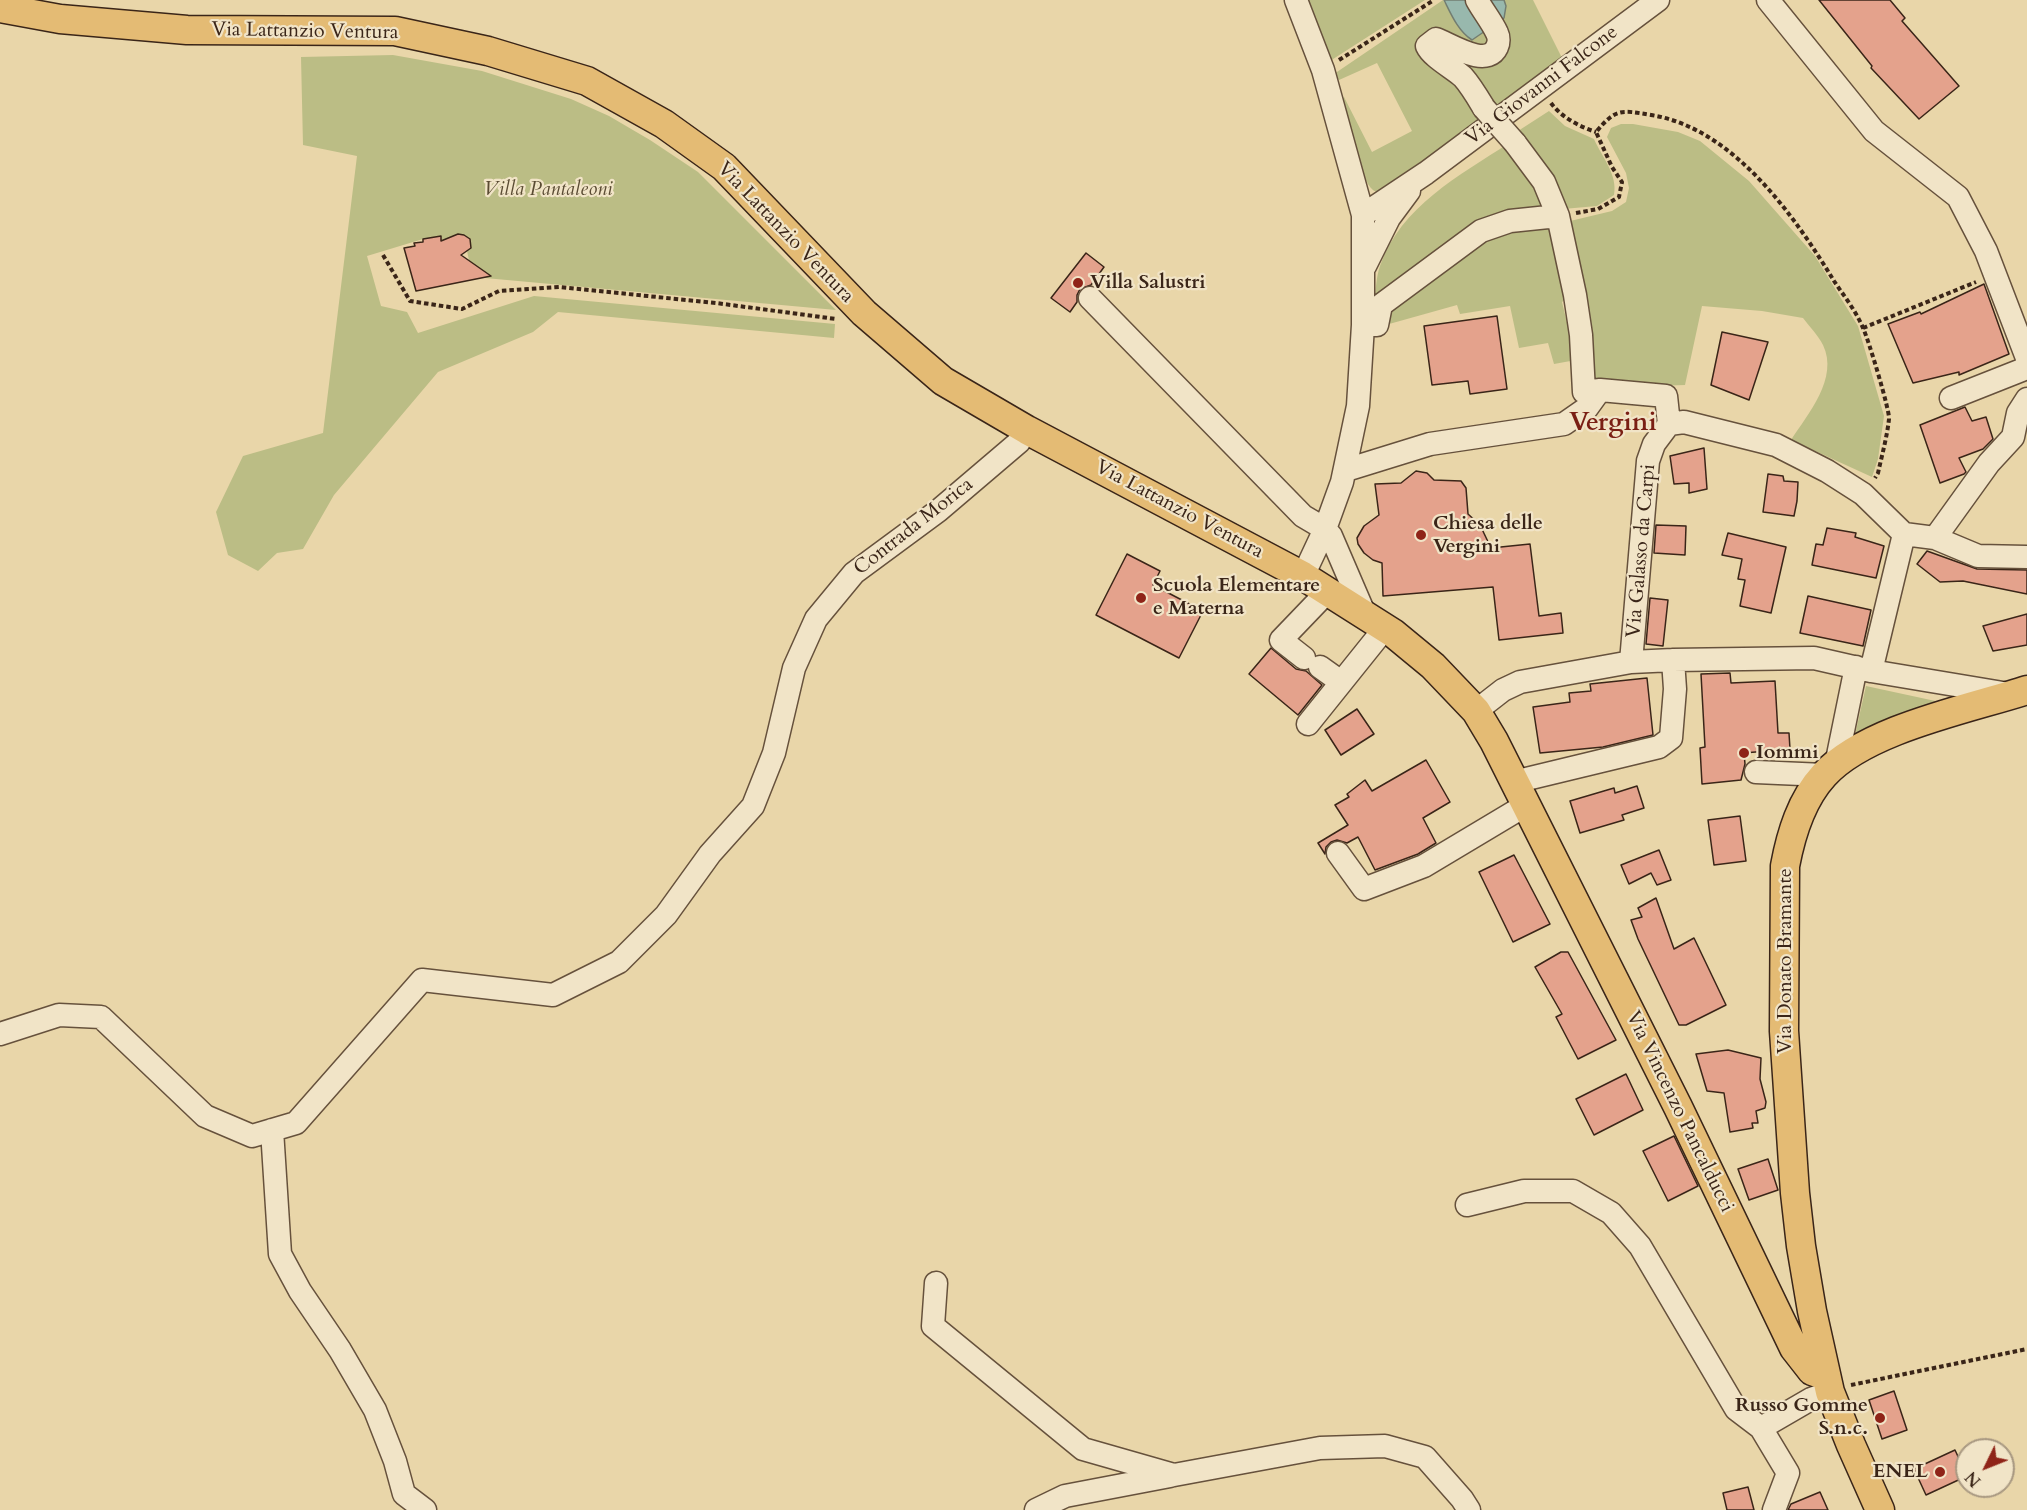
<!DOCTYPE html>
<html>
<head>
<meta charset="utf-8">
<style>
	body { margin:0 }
	#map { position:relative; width:2027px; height:1510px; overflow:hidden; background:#e9d6a9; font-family:Cardo,serif }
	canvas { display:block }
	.north { position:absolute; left:1955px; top:1438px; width:60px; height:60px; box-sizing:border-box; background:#f1e4c7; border:2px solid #a89881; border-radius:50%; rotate:227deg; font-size:16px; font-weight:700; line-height:24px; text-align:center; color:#3a2518 }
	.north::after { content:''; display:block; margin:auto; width:21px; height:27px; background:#8f2418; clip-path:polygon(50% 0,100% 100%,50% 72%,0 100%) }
</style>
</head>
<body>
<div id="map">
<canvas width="2027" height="1510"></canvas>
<div class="north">N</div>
</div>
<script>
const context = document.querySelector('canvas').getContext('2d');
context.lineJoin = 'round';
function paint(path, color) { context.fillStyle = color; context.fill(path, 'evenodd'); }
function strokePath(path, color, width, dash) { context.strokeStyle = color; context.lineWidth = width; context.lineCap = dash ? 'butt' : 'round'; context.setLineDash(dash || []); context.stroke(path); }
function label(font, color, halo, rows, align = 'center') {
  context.font = font + ' Cardo,serif'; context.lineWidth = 4.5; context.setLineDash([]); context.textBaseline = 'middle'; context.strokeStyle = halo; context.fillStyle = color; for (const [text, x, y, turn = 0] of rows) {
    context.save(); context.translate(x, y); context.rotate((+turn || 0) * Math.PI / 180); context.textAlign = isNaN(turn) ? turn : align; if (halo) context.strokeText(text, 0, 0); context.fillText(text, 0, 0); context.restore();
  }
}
paint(new Path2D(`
	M 1306,0 L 1425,0 L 1330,61 Z
	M 1443,0 L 1458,25 L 1488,30 L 1495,40 L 1440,64 L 1486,120 L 1382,194 C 1381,194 1374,191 1373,190 C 1360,180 1346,119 1341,101 L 1344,97 L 1372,152 L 1412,131 L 1377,63 L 1339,80 L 1334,74 Z
	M 1504,0 L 1533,0 L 1564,62 L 1495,113 L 1436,44 L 1487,62 L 1506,6 Z
	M 393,55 L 482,71 L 571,99 L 609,116 L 650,140 L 698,172 L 836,310 L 485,278 L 482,270 L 470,265 L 467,251 L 470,239 L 464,235 L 458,234 L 441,241 L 440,236 L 423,239 L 367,256 L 381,306 L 407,312 L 418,333 L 534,296 L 835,324 L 834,338 L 558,312 L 533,332 L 438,372 L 334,495 L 303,549 L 277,553 L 258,571 L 228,555 L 216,512 L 243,456 L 323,433 L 357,156 L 303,145 L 301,57 Z
	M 1549,111 L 1565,126 L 1594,139 C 1602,157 1618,175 1614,195 L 1597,206 L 1563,209 L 1518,131 Z
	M 1621,124 L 1633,124 L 1678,132 L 1700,141 L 1749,181 L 1815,256 L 1858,326 L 1884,416 L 1878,459 L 1872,477 L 1791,440 C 1808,414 1839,378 1823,345 C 1818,335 1809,326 1803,318 L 1762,311 L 1702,306 L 1685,385 L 1593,388 L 1566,222 L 1612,211 L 1626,202 L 1629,188 L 1626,173 L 1607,137 L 1611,128 Z
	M 1509,143 L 1552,215 L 1510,216 L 1374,302 C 1376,291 1376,277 1380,266 C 1401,206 1459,176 1509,143 Z
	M 1553,223 L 1571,295 L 1562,302 L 1576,360 L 1554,364 L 1548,343 L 1519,348 L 1510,306 L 1460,314 L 1457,305 L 1382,326 L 1386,313 L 1481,240 L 1512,226 Z
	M 1866,686 L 1940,702 L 1855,735 Z`), '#bbbd85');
const water = new Path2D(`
	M 1444,0 L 1504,0 L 1506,6 L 1504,18 L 1472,40 C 1458,31 1451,14 1444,0 Z`);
paint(water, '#98b8ad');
strokePath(water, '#727d71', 1.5);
const building = new Path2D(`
	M 1819,0 L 1890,0 L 1905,18 L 1902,21 L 1959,86 L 1919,119 L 1871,68 L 1872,66 Z
	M 458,234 L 464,235 L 470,239 L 471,248 L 461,255 L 491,276 L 416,291 L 404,248 L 415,246 L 414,243 L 423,242 L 423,239 L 441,236 L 441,241 Z
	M 1086,253 L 1104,267 L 1091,285 L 1080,289 L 1077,295 L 1077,302 L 1070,312 L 1051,298 Z
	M 1984,284 L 2009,354 L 1959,375 L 1959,372 L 1913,383 L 1888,324 L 1920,312 L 1921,314 Z
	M 1497,316 L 1507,389 L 1470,394 L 1468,381 L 1432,385 L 1424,326 Z
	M 1722,332 L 1768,342 L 1749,400 L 1711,385 Z
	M 1965,407 L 1972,421 L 1986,417 L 1993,439 L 1983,449 L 1959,458 L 1966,472 L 1964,474 L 1940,483 L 1920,425 Z
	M 1704,448 L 1707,489 L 1689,493 L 1689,483 L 1674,484 L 1670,456 Z
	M 1416,471 L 1427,473 L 1434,480 L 1461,481 L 1466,488 L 1468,514 L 1480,525 L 1491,548 L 1530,544 L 1539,616 L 1561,613 L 1563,633 L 1499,640 L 1493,587 L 1383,596 L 1382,563 L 1373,560 L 1364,553 L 1358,544 L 1357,538 L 1364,526 L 1379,515 L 1375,484 L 1401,483 Z
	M 1768,474 L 1783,476 L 1784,481 L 1798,482 L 1797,501 L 1794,516 L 1763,512 Z
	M 1656,525 L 1686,526 L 1685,555 L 1654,553 Z
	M 1827,528 L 1856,533 L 1855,537 L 1884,546 L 1876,578 L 1812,565 L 1816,544 L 1823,545 Z
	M 1728,533 L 1786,547 L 1771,613 L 1740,606 L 1745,580 L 1738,579 L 1742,559 L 1722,555 Z
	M 1927,551 L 1977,569 L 2027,570 L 2027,594 L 1963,581 L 1940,582 L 1917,564 Z
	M 1127,554 L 1160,571 L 1153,585 L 1203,611 L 1179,658 L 1096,615 Z
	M 1808,596 L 1871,610 L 1863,646 L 1800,633 Z
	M 1650,598 L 1668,600 L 1663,646 L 1646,644 Z
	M 2027,614 L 2027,645 L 1993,651 L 1983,626 Z
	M 1271,648 L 1296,669 L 1306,671 L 1322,685 L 1298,715 L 1249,674 Z
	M 1730,673 L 1731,683 L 1775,681 L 1778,733 L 1789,733 L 1790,749 L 1744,753 L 1745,764 L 1741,780 L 1702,784 L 1700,748 L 1705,747 L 1701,674 Z
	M 1647,678 L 1653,735 L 1603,747 L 1540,753 L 1533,707 L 1570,702 L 1569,693 L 1591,691 L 1590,684 Z
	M 1357,709 L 1374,734 L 1341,755 L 1325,730 Z
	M 1426,760 L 1450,802 L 1423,818 L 1436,843 L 1418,854 L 1375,870 L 1358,837 L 1347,843 L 1337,840 L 1331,842 L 1326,847 L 1325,854 L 1318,843 L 1348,825 L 1335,805 L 1349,797 L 1347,794 L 1365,780 L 1372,791 Z
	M 1637,786 L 1644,808 L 1622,815 L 1624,820 L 1580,833 L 1570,801 L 1614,788 L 1615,793 Z
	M 1740,816 L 1746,861 L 1714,865 L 1708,820 Z
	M 1659,850 L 1671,880 L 1657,885 L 1651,873 L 1629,884 L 1621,865 Z
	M 1514,855 L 1550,924 L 1513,942 L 1479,872 Z
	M 1656,898 L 1674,949 L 1694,938 L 1726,1005 L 1686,1025 L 1679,1025 L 1638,939 L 1631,920 L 1642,917 L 1638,908 Z
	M 1561,952 L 1568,952 L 1616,1040 L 1578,1059 L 1556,1017 L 1562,1014 L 1535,967 Z
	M 1728,1050 L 1761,1058 L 1760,1079 L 1766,1102 L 1765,1108 L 1756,1111 L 1758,1123 L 1752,1123 L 1753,1128 L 1730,1132 L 1724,1093 L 1707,1091 L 1696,1054 Z
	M 1626,1074 L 1643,1110 L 1594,1135 L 1576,1099 Z
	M 1674,1136 L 1698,1186 L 1668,1201 L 1643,1151 Z
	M 1768,1159 L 1778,1190 L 1749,1200 L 1738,1169 Z
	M 1894,1391 L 1907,1430 L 1882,1439 L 1869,1400 Z
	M 1955,1450 L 1967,1476 L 1926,1495 L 1914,1469 Z
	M 1748,1487 L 1754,1510 L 1727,1510 L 1723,1493 Z
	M 1820,1492 L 1828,1510 L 1788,1510 L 1791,1504 Z`);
paint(building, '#e4a28c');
strokePath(building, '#3a2518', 1.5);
const minor = new Path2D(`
	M 1296,0 L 1323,70 L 1363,215 L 1363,325 L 1358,406 L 1342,482 L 1325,529 L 1303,576
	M 1477,0 C 1483,11 1492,22 1497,33 C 1499,37 1499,43 1497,47 C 1487,69 1450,44 1436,39 L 1427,46 C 1432,57 1453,68 1463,77 C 1471,86 1478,98 1484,108
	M 1768,0 L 1874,131 L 1958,197 L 1986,251 L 2027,358
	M 1515,143 L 1544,182 L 1558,216
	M 1363,215 L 1426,173 L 1658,0
	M 1365,266 L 1389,218 L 1409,191
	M 1090,298 L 1303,516 L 1325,529 L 1331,536 L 1365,615
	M 1363,325 L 1377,325 L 1381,305 L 1481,231 L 1510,221 L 1558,216 L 1575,295 L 1581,335 L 1584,392 L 1600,390 L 1666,396 L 1669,424
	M 1951,398 L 2027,368
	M 1346,470 L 1430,444 L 1564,424 L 1587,408 L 1600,390
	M 1935,538 L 1989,463 L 2013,437 L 2018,413 L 2027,399
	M 1304,658 L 1281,640 L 1328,591
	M 1631,662 L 1648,461 L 1654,444 L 1669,424 L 1684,422 L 1776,445 L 1827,471 L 1863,494 L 1904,534
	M 1320,667 L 1341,682
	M 1871,671 L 1904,534 L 1935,538 L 1978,556 L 2027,557
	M 1476,711 L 1503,690 L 1520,682 L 1631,662 L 1673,660 L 1814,658 L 1871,671 L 2009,694
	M 1308,724 L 1385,628
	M 1836,765 L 1856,667
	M 1756,772 L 1824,775
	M 1514,782 L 1659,747 L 1671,738 L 1675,689 L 1673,660
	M 1338,853 L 1364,889 L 1424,866 L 1526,805
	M 0,1034 L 59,1015 L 101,1017 L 205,1116 L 252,1136 L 296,1123 L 422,980 L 553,995 L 619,962 L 666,915 L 710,854 L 753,806 L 774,753 L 794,668 L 816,619 L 854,573 L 938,511 L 1019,442 L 1027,430
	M 272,1130 L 280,1254 L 300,1291 L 340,1350 L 375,1410 L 395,1461 L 404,1494 L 425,1510
	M 1467,1205 L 1524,1191 L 1573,1191 L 1611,1213 L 1640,1246 L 1736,1409 L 1761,1428
	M 936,1283 L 933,1326 L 1083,1449 L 1174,1475 L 1320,1448 L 1385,1446 L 1425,1457 L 1462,1499 L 1469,1510
	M 1036,1510 L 1065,1496 L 1170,1476
	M 1774,1510 L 1788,1473 L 1761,1428 L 1811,1399 L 1830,1392`);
const major = new Path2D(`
	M 0,8 L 60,19 L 187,30 L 395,31 L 488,51 L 587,81 L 664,124 L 724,167 L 864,313 L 943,381 L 1027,430 L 1303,576 L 1393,633 L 1433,666 L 1476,711 L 1494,741 L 1678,1107 L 1794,1348 L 1812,1371 L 1826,1376
	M 1880,1510 L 1851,1445 L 1830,1392 L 1812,1311 L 1801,1246 L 1795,1193 L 1784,1031 L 1785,866 C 1791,834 1801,800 1824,775 C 1866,729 1968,709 2027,690`);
strokePath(minor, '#66513c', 25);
strokePath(major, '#3a2518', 31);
strokePath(new Path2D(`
	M 1339,60 L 1434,0
	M 1551,103 C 1561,117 1580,127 1596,132
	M 1576,213 L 1598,209 L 1619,197 L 1622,182 L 1612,167 L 1596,132 C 1616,108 1621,110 1651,115 C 1733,128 1794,215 1834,281 C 1844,296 1856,311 1863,328 C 1868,338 1890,411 1889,419 C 1887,437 1882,455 1878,473 L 1875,478
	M 383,255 L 410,301 L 462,309 L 499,291 L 559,287 L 716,303 L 836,319
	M 1863,328 L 1976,282
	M 1851,1385 L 2027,1349`), '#3a2518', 4, [4.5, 3]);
strokePath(minor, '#f1e4c7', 22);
strokePath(major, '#e4bb74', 28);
const minorBridge = new Path2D(`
	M 1484,108 L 1515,143`);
strokePath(minorBridge, '#66513c', 25, []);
strokePath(minorBridge, '#f1e4c7', 22);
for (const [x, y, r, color] of [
	[1078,283,6,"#8f2418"],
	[1421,535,6,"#8f2418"],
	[1141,598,6,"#8f2418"],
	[1744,753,6,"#8f2418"],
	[1880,1418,6,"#8f2418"],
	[1940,1472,6,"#8f2418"]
]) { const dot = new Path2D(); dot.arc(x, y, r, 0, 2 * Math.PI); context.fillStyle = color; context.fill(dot); strokePath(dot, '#f1e4c7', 2); }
label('20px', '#3a2518', '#f1e4c7', [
	["Via Lattanzio Ventura",305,32,1],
	["Via Giovanni Falcone",1542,86,-37],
	["Via Lattanzio Ventura",785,233,46],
	["Via Lattanzio Ventura",1179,510,28],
	["Contrada Morica",914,527,-38],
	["Via Galasso da Carpi",1642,551,-85],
	["Via Donato Bramante",1786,961,-90],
	["Via Vincenzo Pancalducci",1679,1112,64]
]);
label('italic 20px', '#5a4b33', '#f1e4c7', [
	["Villa Pantaleoni",548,190]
]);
label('bold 20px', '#3a2518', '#f1e4c7', [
	["Villa Salustri",1090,283],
	["Chiesa delle",1433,524],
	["Vergini",1433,547],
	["Scuola Elementare",1153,586],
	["e Materna",1153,609],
	["Iommi",1756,753],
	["Russo Gomme",1868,1406,"right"],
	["S.n.c.",1868,1429,"right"],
	["ENEL",1928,1472,"right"]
], 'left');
label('bold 26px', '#7a1f14', '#f1e4c7', [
	["Vergini",1613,424]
]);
</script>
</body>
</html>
